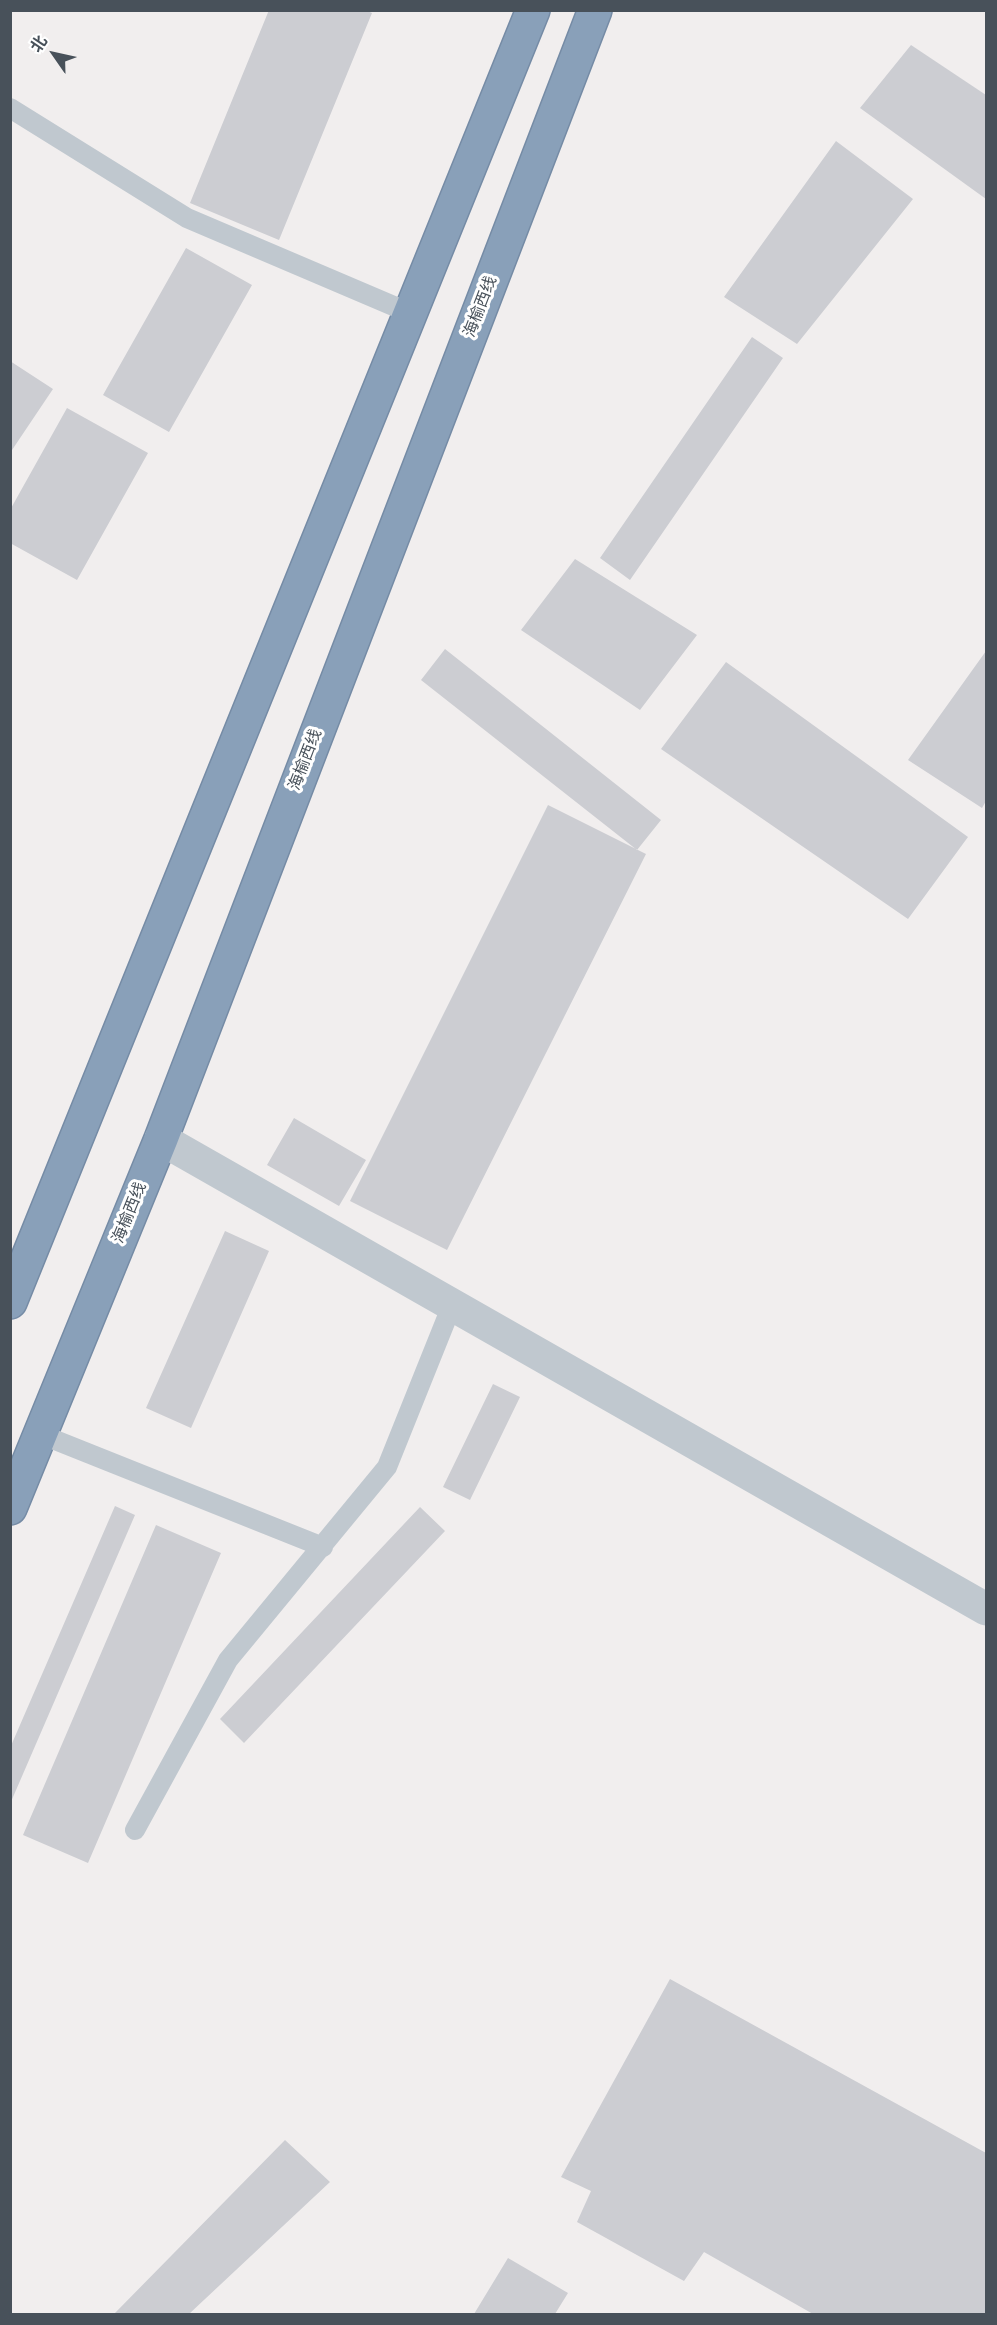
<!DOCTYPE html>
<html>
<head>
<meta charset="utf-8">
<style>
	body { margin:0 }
	#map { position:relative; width:997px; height:2325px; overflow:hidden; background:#f1eeee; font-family:"Roboto Condensed","Noto Sans SC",sans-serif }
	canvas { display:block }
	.frame { position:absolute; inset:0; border:12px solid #48515a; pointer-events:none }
	.north { position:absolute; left:24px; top:24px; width:60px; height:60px; -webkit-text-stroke:4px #fff; paint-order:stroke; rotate:304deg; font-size:16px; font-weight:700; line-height:24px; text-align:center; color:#48515a }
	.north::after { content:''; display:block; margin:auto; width:21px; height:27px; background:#48515a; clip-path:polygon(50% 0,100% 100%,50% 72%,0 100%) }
</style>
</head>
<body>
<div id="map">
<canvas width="997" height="2325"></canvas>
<div class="frame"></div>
<div class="north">北</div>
</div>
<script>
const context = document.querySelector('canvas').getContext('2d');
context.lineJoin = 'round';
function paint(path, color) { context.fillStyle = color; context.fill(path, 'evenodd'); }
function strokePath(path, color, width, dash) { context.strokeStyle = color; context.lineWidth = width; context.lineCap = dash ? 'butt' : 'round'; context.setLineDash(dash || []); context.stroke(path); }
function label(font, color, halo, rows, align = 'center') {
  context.font = font + ' "Roboto Condensed","Noto Sans SC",sans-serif'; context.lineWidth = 6; context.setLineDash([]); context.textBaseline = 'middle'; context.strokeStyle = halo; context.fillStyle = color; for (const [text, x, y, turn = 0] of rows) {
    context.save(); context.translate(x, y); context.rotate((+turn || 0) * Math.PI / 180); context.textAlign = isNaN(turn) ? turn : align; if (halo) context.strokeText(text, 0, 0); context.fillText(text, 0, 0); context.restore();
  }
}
paint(new Path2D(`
	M 269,10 L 365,10 L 372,13 L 279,240 L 190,203 Z
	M 911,45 L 986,95 L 986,199 L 860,108 Z
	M 836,141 L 913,199 L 797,344 L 724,297 Z
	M 186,248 L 252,285 L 169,432 L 103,395 Z
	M 752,337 L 783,358 L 630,580 L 600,558 Z
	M 10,361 L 53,389 L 10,453 Z
	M 67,408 L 148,453 L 77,580 L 10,543 L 10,510 Z
	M 575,559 L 697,635 L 640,710 L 521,630 Z
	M 445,649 L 661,820 L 637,850 L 421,680 Z
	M 986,651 L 986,801 L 982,808 L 908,760 Z
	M 726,662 L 968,837 L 908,919 L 661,749 Z
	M 548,805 L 646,854 L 447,1250 L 350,1201 Z
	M 294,1118 L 366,1160 L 339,1206 L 267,1165 Z
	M 225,1231 L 269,1251 L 191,1428 L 146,1408 Z
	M 493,1384 L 520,1397 L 470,1500 L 443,1487 Z
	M 115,1506 L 135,1515 L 10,1804 L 10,1748 Z
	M 420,1507 L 445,1531 L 244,1743 L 220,1719 Z
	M 156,1525 L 221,1553 L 88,1863 L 23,1835 Z
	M 670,1979 L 986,2153 L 986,2314 L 813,2314 L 704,2252 L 684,2281 L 577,2222 L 591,2191 L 561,2177 Z
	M 285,2140 L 330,2182 L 189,2314 L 114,2314 Z
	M 508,2258 L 568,2293 L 555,2314 L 474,2314 Z`), '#cccdd2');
const highway = new Path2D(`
	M 10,1302 L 533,10
	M 10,1508 L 161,1139 L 595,10`);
strokePath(highway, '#758ba5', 36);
strokePath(new Path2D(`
	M 10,108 L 187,218 L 410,313
	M 40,1434 L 323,1547
	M 135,1830 L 228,1660 L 387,1467 L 452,1305`), '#c0c8cf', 20);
strokePath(new Path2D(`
	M 161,1139 L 986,1609`), '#c0c8cf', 33);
strokePath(highway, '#89a0b9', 33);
label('16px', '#48515a', '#fff', [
	["海榆西线",481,307,-69],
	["海榆西线",306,760,-69],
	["海榆西线",130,1213,-68]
]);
</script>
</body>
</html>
